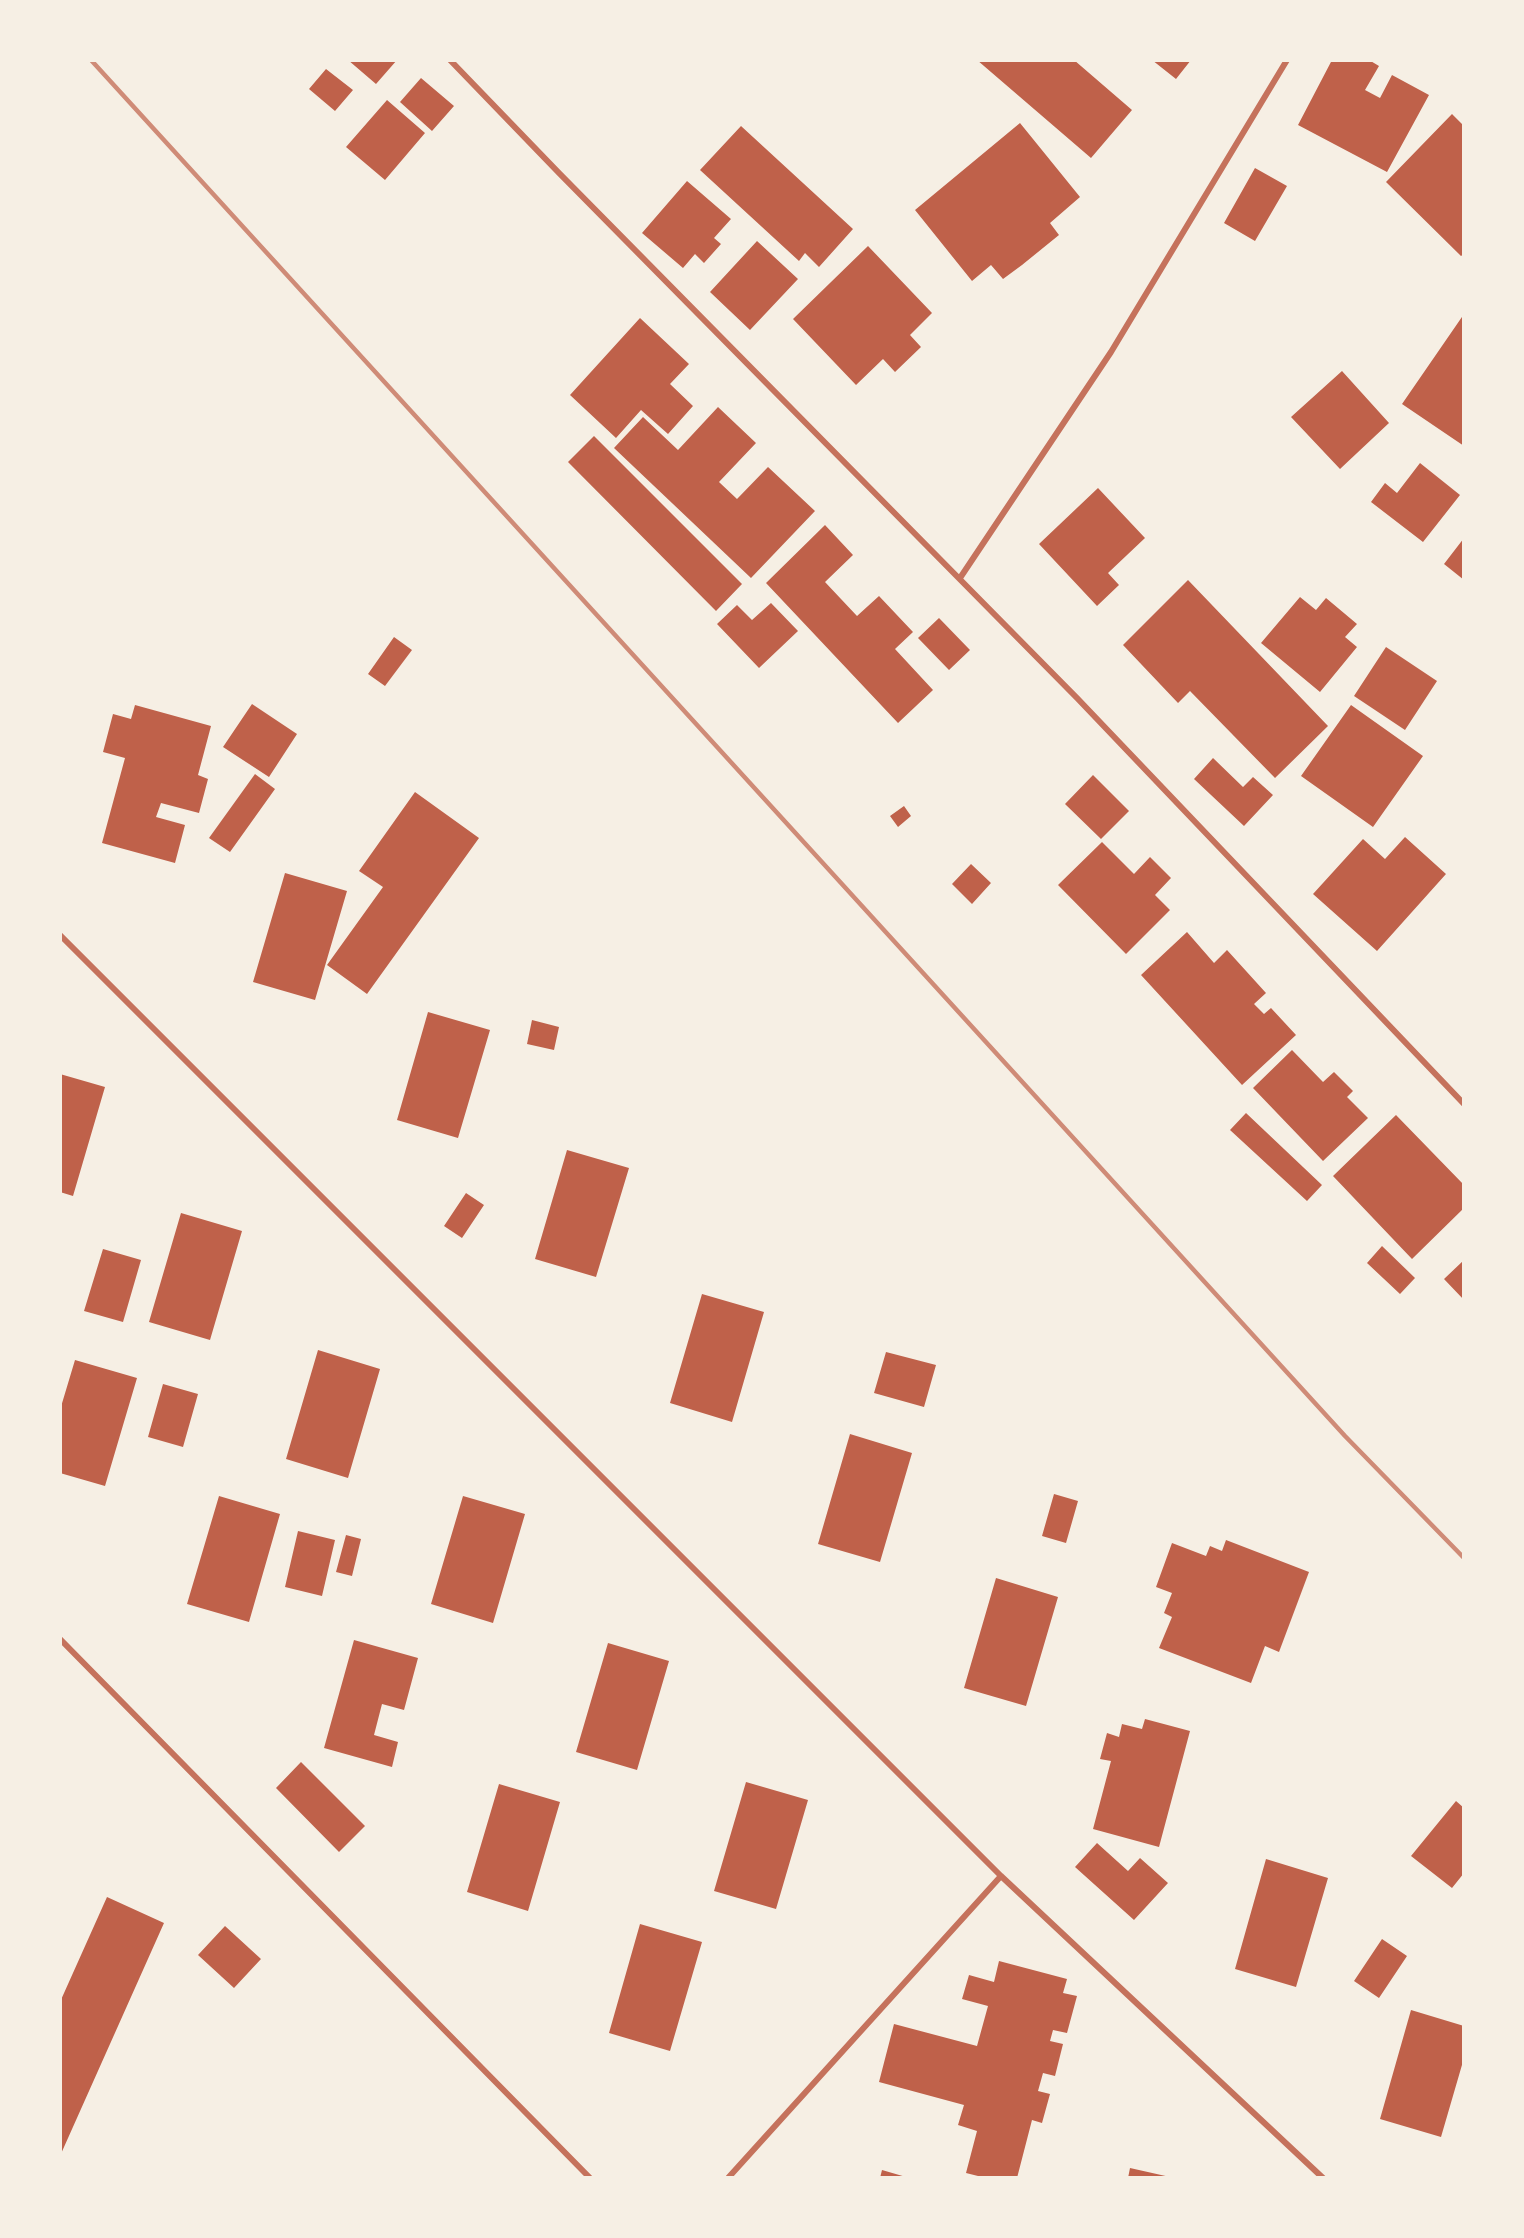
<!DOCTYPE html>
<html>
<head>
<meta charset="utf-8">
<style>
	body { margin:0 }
	#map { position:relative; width:1524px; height:2238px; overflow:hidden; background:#f6efe4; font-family:Ubuntu,sans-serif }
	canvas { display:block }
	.frame { position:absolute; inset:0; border:62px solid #f6efe4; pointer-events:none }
</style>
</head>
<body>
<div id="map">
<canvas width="1524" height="2238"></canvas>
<div class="frame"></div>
</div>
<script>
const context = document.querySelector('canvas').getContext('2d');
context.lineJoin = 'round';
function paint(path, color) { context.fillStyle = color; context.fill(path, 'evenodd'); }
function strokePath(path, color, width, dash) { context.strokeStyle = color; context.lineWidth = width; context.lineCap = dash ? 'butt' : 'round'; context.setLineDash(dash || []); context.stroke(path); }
paint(new Path2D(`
	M 348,60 L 397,60 L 376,84 Z
	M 977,60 L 1074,60 L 1132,110 L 1091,158 Z
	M 1152,60 L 1191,60 L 1176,79 Z
	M 1332,60 L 1369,60 L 1379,66 L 1365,90 L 1380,98 L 1392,75 L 1429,95 L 1387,172 L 1298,125 Z
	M 326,69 L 353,90 L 335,111 L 309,89 Z
	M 421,78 L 454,106 L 432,131 L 400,102 Z
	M 387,100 L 425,133 L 385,180 L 346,147 Z
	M 1452,114 L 1464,126 L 1464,254 L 1461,256 L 1386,182 Z
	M 1020,123 L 1080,197 L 1050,223 L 1059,235 L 1022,265 L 1003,279 L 991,265 L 972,281 L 915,210 Z
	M 741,126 L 853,229 L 819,267 L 805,253 L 799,261 L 700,170 Z
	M 1255,168 L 1287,186 L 1255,241 L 1224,223 Z
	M 687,181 L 731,219 L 714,238 L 721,244 L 704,263 L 695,254 L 683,268 L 642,233 Z
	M 757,241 L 798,279 L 750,330 L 710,292 Z
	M 868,246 L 932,313 L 910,335 L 921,347 L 895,372 L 883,359 L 856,385 L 793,319 Z
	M 1464,314 L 1464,446 L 1402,404 Z
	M 640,318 L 689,364 L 670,384 L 693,406 L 668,434 L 641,410 L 616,438 L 570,395 Z
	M 1342,371 L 1389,423 L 1340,469 L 1291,417 Z
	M 718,407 L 756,443 L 719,482 L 737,499 L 768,467 L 815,511 L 751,578 L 614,448 L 643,417 L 678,450 Z
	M 594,436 L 742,584 L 716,611 L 568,462 Z
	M 1420,463 L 1460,495 L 1423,542 L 1371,502 L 1385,483 L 1397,493 Z
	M 1098,488 L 1145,538 L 1108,573 L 1119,585 L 1097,606 L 1039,544 Z
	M 825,525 L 853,555 L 825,582 L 857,616 L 879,596 L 913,632 L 895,649 L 933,690 L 898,723 L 766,583 Z
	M 1464,538 L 1464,580 L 1444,564 Z
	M 1188,580 L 1328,726 L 1275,778 L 1190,691 L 1178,703 L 1123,645 Z
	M 1300,597 L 1316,610 L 1326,598 L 1357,624 L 1345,637 L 1357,647 L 1320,692 L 1261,643 Z
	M 771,603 L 798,631 L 759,668 L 717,624 L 737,605 L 752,620 Z
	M 939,618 L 970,650 L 949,670 L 918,638 Z
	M 394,637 L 412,650 L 385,686 L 368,674 Z
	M 1386,647 L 1437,681 L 1405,730 L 1354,696 Z
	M 252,704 L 297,734 L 269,777 L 223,747 Z
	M 135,705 L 211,726 L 198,775 L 208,779 L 199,813 L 161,803 L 156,817 L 185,825 L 175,863 L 102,843 L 125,758 L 103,752 L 113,714 L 131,719 Z
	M 1351,705 L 1423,756 L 1373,827 L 1301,776 Z
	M 1213,758 L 1243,787 L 1253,777 L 1273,795 L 1244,826 L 1194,779 Z
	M 255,774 L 275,789 L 230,852 L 209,838 Z
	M 1093,775 L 1129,811 L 1101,839 L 1065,804 Z
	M 415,792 L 479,838 L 367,994 L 327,965 L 383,887 L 359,871 Z
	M 904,806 L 911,816 L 898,827 L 890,816 Z
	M 1405,837 L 1446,874 L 1377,951 L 1313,894 L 1363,839 L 1385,859 Z
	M 1102,842 L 1134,874 L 1150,857 L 1171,878 L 1155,895 L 1170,910 L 1126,954 L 1058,885 Z
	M 971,864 L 991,883 L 972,904 L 952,884 Z
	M 285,873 L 347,891 L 315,1000 L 253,982 Z
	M 1187,932 L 1214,963 L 1227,950 L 1266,993 L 1254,1004 L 1264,1014 L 1271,1008 L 1296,1035 L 1242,1085 L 1141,975 Z
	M 428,1012 L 490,1030 L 458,1138 L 397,1120 Z
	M 532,1020 L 559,1027 L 554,1050 L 527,1044 Z
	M 1292,1050 L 1323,1082 L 1334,1072 L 1353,1091 L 1347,1097 L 1368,1118 L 1323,1161 L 1253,1088 Z
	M 60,1074 L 105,1087 L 73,1196 L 60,1192 Z
	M 1246,1113 L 1322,1185 L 1307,1201 L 1230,1130 Z
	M 1396,1115 L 1464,1185 L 1464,1208 L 1412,1259 L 1333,1176 Z
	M 567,1150 L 629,1168 L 596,1277 L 535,1259 Z
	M 466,1193 L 484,1205 L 462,1238 L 444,1226 Z
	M 181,1213 L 242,1231 L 210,1340 L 149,1322 Z
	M 1382,1246 L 1415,1278 L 1400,1294 L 1367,1263 Z
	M 103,1249 L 141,1260 L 123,1322 L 84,1311 Z
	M 1464,1260 L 1464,1300 L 1444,1279 Z
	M 702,1294 L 764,1312 L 732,1422 L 670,1403 Z
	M 318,1350 L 380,1369 L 348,1478 L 286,1459 Z
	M 886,1352 L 936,1365 L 924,1407 L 874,1393 Z
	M 75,1360 L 137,1378 L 105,1486 L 60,1473 L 60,1410 Z
	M 163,1384 L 198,1394 L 183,1447 L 148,1437 Z
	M 850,1434 L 912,1453 L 880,1562 L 818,1544 Z
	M 1054,1494 L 1078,1501 L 1066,1543 L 1042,1536 Z
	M 219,1496 L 280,1514 L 249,1622 L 187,1604 Z
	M 463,1496 L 525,1514 L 493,1623 L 431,1604 Z
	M 298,1531 L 335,1540 L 322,1596 L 285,1587 Z
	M 346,1535 L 361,1539 L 352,1576 L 336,1572 Z
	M 1226,1540 L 1309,1572 L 1279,1652 L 1265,1646 L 1251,1683 L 1159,1648 L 1172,1617 L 1164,1613 L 1172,1593 L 1156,1587 L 1172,1543 L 1206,1556 L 1210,1546 L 1222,1551 Z
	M 996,1578 L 1058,1597 L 1026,1706 L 964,1688 Z
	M 354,1640 L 418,1658 L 404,1710 L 382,1704 L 374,1735 L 398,1742 L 392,1767 L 324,1748 Z
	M 608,1643 L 669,1661 L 637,1770 L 576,1752 Z
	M 1145,1719 L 1190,1731 L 1159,1847 L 1093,1829 L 1111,1761 L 1100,1759 L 1107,1733 L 1119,1737 L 1122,1724 L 1142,1729 Z
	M 301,1762 L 365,1826 L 339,1852 L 276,1788 Z
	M 746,1782 L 808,1800 L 776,1909 L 714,1891 Z
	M 499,1784 L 560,1802 L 528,1911 L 467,1892 Z
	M 1456,1801 L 1464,1808 L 1464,1873 L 1452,1888 L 1411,1856 Z
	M 1097,1843 L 1128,1871 L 1140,1858 L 1168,1883 L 1134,1920 L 1075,1867 Z
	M 1266,1859 L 1328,1878 L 1296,1987 L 1235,1969 Z
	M 107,1897 L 164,1923 L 60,2156 L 60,2002 Z
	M 640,1924 L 702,1942 L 670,2051 L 609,2033 Z
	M 225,1926 L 261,1959 L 234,1988 L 198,1955 Z
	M 1382,1939 L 1407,1956 L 1379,1998 L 1354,1981 Z
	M 999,1961 L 1067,1979 L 1063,1993 L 1077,1996 L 1067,2033 L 1053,2030 L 1050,2041 L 1063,2044 L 1055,2076 L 1043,2073 L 1038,2091 L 1050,2094 L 1042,2123 L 1032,2120 L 1017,2178 L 986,2178 L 966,2173 L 977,2131 L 958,2125 L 964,2105 L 879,2082 L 894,2024 L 977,2046 L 988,2006 L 962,1999 L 969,1975 L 994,1982 Z
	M 1411,2010 L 1464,2026 L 1464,2058 L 1441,2137 L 1380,2119 Z
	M 1130,2168 L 1170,2177 L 1170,2178 L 1128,2178 Z
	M 882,2170 L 906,2177 L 906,2178 L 880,2178 Z`), '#bf614a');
strokePath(new Path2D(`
	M 450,60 L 559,173 L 1077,698 L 1464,1104
	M 960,578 L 1111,352 L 1287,60
	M 60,935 L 1001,1876 L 1323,2178
	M 60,1639 L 590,2178
	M 728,2178 L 1001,1876`), '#c5725c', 6);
strokePath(new Path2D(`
	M 91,60 L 1345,1436 L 1464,1558`), '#cf8b77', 4.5);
</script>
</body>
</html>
